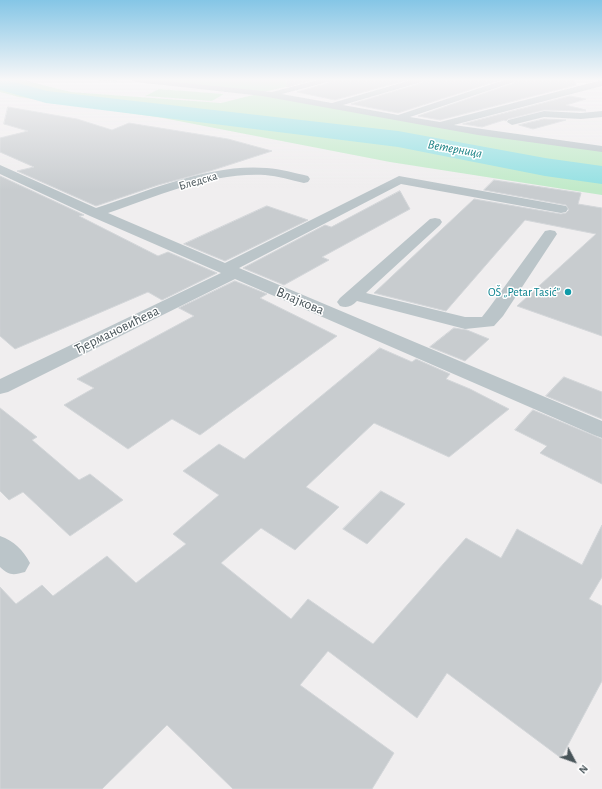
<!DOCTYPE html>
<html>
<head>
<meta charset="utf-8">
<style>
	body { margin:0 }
	#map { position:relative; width:602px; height:789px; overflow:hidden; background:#f0eeef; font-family:"Alegreya Sans",sans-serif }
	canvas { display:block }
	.north { position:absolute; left:554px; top:741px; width:40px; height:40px; -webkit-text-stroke:3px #fff; paint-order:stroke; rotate:131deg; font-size:11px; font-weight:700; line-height:16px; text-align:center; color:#485459 }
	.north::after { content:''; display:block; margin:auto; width:14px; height:18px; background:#485459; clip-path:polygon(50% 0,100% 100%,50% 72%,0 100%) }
</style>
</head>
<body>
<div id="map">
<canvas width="602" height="789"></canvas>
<div class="north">N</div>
</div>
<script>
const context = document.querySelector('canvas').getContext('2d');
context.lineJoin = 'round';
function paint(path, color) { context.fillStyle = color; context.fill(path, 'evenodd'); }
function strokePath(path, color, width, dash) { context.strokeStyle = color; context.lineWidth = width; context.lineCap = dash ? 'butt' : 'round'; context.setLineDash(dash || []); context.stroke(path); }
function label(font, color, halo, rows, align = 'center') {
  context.font = font + ' "Alegreya Sans",sans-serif'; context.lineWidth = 3; context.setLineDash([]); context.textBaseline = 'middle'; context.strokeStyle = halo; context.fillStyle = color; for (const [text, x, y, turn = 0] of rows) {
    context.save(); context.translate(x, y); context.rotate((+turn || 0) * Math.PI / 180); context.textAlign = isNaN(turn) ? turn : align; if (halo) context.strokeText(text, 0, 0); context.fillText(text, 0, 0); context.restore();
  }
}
paint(new Path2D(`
	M 0,80 L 23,80 L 71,92 L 221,103 L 261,93 L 136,80 L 315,80 L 264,92 L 399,117 L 602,149 L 602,195 L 390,162 L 163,118 L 19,97 L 0,92 Z
	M 159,89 L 224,94 L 212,101 L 145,96 Z`), '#c1eac9');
paint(new Path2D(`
	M 0,80 L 7,80 L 47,91 L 398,131 L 545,158 L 602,166 L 602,184 L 545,176 L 398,147 L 46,103 L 0,90 Z`), '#92e0e2');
const building = new Path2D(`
	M 287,80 L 312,80 L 287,87 Z
	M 330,80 L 407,80 L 335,100 L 297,92 L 328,83 Z
	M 424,80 L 500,80 L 398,113 L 351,104 L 422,83 Z
	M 516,80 L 575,80 L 576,85 L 440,120 L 418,116 L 514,83 Z
	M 570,96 L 586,99 L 566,105 L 586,110 L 583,110 L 586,111 L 544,110 L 508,119 L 506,121 L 504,120 L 482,127 L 463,124 Z
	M 8,107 L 77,119 L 112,130 L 129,123 L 228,139 L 272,151 L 210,171 L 158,185 L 96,206 L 17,171 L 34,167 L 0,152 L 0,138 L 28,131 L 4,124 Z
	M 544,119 L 566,120 L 533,129 L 519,125 Z
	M 0,176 L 84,215 L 79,216 L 158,256 L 168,252 L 217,273 L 162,300 L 148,292 L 15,349 L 0,336 Z
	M 494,180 L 581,193 L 578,204 L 602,208 L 602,336 L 517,306 L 596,234 L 525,220 L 446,311 L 374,293 L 474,199 L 561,214 L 566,213 L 569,210 L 566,205 L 484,190 Z
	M 400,191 L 410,209 L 322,257 L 329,260 L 284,285 L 243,268 L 325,225 L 331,227 Z
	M 267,206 L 308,220 L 225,261 L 184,244 Z
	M 235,281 L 267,294 L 260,298 L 337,336 L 200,435 L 172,419 L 128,449 L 64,405 L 94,388 L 77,379 L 194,316 L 179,308 Z
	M 454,328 L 467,330 L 489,339 L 465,361 L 430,347 Z
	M 380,348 L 412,362 L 416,359 L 450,374 L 446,379 L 470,389 L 509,409 L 449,457 L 374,423 L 306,487 L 339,507 L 295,550 L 261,528 L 221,563 L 291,619 L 308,599 L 373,644 L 466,538 L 501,558 L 517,529 L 582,565 L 602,525 L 602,577 L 589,599 L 602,606 L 602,681 L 561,758 L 447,673 L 417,718 L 328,651 L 300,685 L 394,753 L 372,789 L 233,789 L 167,725 L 102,789 L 0,789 L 0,587 L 16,604 L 42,585 L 53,596 L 107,556 L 136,583 L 186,544 L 173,534 L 219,495 L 183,471 L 219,444 L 244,459 Z
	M 564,377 L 602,392 L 602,419 L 546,396 Z
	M 0,408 L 37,437 L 32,440 L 79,480 L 90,474 L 123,500 L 70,536 L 23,492 L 9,500 L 0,491 Z
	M 533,410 L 602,439 L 602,484 L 540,453 L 547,446 L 515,430 Z
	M 381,491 L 405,504 L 367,544 L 343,529 Z`);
paint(building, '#c8cccf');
strokePath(building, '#d3d6d9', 1);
strokePath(new Path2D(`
	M 98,80 L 118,81`), '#7cc494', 1, [1.5, 1]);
paint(new Path2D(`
	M 132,80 L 157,80 L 272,92 L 317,80 L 329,80 L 328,82 L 282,94 L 332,103 L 411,80 L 423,80 L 422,82 L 343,105 L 398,115 L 504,80 L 515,80 L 514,82 L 410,117 L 440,122 L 602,80 L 602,86 L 454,125 L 602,146 L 602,152 L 478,135 L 262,96 L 136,82 Z
	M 544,111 L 581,113 L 602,111 L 602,117 L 581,119 L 544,117 L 512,125 L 507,122 L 508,120 Z
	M 0,165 L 96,208 C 149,191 210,163 267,168 C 281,169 295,173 308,176 L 310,179 L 308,182 L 304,183 C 291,180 278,176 265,175 C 211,172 158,196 108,213 L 225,263 L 399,176 L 566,206 L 568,209 L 566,212 L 561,213 L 401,184 L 239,268 L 602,421 L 602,438 L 594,435 L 235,279 L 8,392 L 0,394 L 0,379 L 221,273 L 90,216 L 0,174 Z
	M 435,218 L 440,219 L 442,222 L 440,225 L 366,293 L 465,317 L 482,317 L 489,308 L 545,231 L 550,230 L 555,231 L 557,234 L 503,316 L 494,326 L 465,329 L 357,301 C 351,307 347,308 340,306 L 337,302 L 340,298 L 430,219 Z
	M 0,536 C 14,541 23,550 30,563 L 25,572 C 14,575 9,576 0,567 Z`), '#bbc5c9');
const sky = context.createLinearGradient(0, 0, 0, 190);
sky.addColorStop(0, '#85c6e6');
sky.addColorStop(0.42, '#f8f7f8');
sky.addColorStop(1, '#f8f7f800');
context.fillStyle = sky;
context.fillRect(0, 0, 602, 190);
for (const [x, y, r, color] of [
	[568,292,4,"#0f9aa8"]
]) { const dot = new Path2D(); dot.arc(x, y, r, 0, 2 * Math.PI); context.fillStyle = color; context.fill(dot); strokePath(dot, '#fff', 1.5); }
label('12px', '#485459', '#fff', [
	["Бледска",198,181,-16]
]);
label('12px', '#0d838f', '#fff', [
	["OŠ „Petar Tasić”",560,292]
], 'right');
label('italic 13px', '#1a8285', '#fff', [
	["Ветерница",455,149,10]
]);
label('14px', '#485459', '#fff', [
	["Влајкова",300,301,23],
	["Ђермановићева",117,330,-26]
]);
</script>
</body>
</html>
